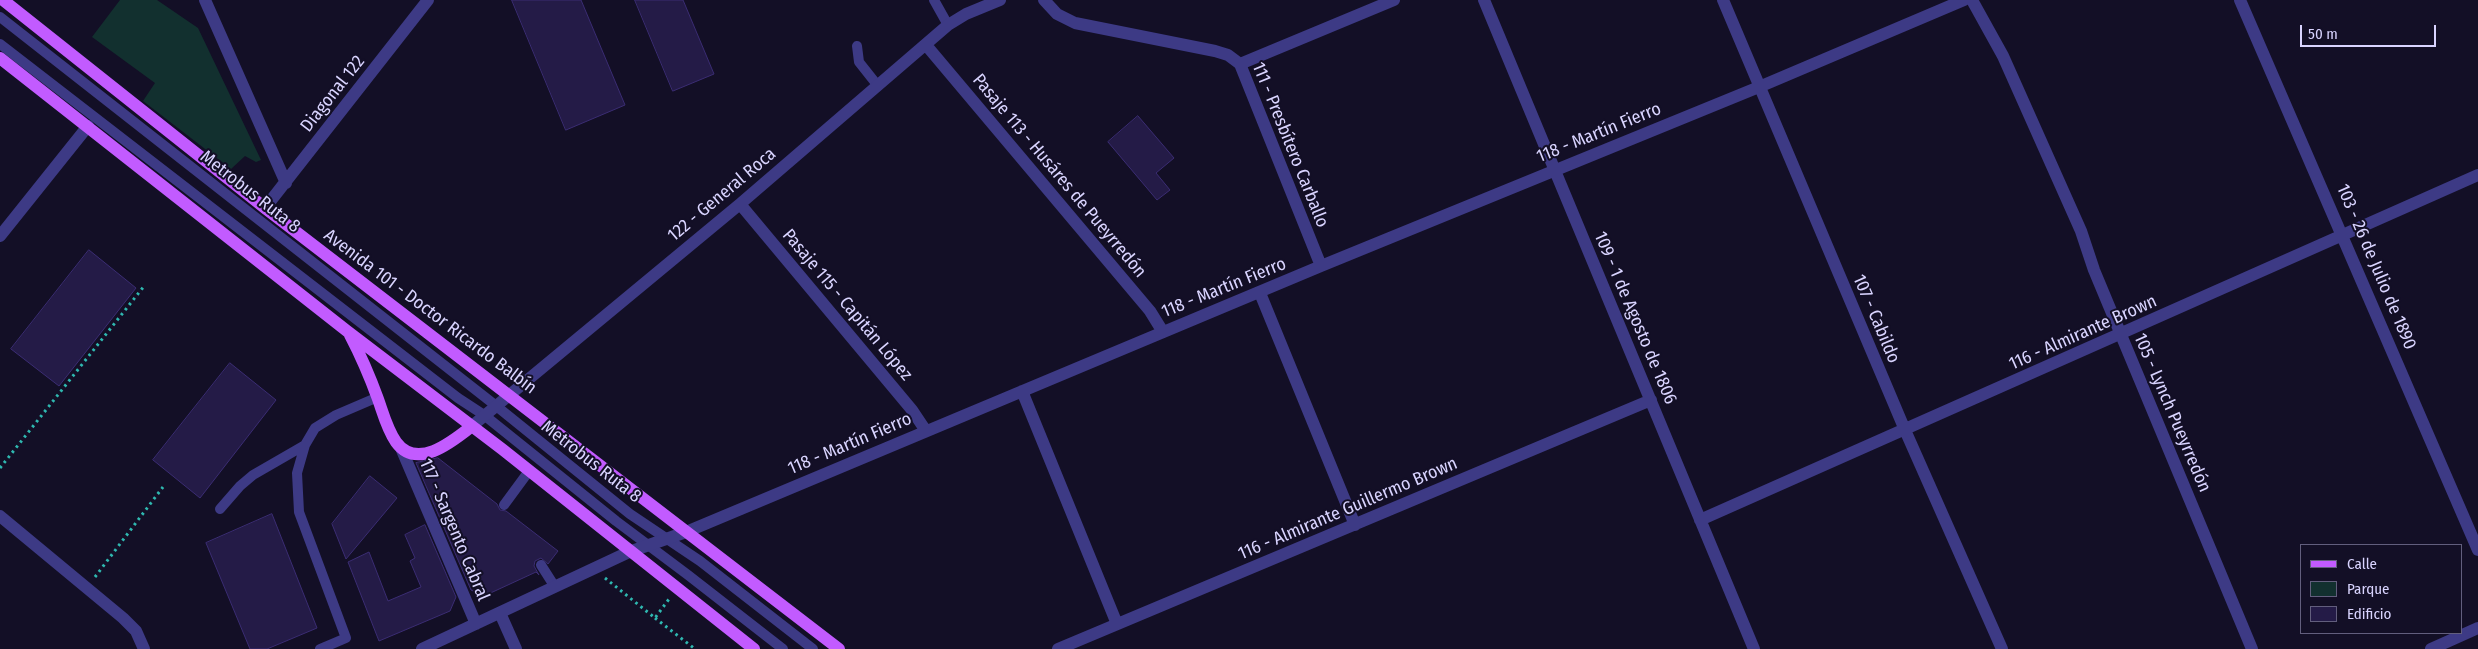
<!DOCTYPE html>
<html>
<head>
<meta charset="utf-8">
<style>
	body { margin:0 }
	#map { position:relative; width:2478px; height:649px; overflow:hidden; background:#130f26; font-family:"Fira Sans Condensed",sans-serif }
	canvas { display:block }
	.legend { position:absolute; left:2300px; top:544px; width:162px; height:90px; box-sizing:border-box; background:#130f26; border:1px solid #625e7d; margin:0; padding:6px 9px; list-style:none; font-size:15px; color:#d9d4ff }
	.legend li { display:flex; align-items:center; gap:10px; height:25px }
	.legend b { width:25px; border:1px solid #625e7d }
	.scale { position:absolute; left:2300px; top:25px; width:136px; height:22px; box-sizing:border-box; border:2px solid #d9d4ff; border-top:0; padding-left:6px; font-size:15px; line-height:18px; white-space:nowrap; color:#d9d4ff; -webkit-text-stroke:4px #130f26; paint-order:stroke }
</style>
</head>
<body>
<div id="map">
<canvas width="2478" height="649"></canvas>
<ul class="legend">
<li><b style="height:6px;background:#c25bff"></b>Calle</li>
<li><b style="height:14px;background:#12302f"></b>Parque</li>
<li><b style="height:14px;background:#241b47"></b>Edificio</li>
</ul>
<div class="scale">50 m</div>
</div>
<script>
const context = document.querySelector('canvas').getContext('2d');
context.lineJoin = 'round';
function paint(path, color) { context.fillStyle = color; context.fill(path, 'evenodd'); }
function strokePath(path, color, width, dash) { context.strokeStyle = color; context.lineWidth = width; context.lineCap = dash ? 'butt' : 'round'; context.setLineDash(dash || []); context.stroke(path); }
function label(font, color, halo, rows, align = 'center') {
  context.font = font + ' "Fira Sans Condensed",sans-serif'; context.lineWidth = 4; context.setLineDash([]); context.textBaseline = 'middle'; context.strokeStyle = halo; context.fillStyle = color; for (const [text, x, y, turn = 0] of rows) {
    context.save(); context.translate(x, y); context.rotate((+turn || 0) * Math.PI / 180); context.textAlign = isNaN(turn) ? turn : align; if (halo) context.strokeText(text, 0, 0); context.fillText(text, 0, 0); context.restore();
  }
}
paint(new Path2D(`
	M 120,0 L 157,0 L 198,28 L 261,160 L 256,162 L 245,156 L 231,169 L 143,101 L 155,83 L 92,37 Z`), '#12302f');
const building = new Path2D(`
	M 512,0 L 581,0 L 625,105 L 566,130 Z
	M 635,0 L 683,0 L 714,74 L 673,91 Z
	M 1138,116 L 1174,158 L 1156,173 L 1170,190 L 1157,200 L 1108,142 Z
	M 89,250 L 136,288 L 59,386 L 11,349 Z
	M 230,363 L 276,400 L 200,498 L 153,460 Z
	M 438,458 L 497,504 L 500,510 L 506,511 L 558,551 L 548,564 L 541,558 L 535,561 L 534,566 L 539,575 L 536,572 L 484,596 L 471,590 L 416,463 Z
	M 370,476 L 397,498 L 346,559 L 332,524 Z
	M 272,514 L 317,628 L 267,649 L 250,649 L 206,543 Z
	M 425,525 L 456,597 L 450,611 L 379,641 L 348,562 L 369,552 L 388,601 L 421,587 L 410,561 L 415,558 L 405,535 Z`);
paint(building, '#241b47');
strokePath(building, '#3b2d73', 1);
strokePath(new Path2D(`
	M 0,468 L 145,285
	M 95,577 L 163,487
	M 605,578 L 655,618 L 669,599
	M 655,618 L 695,649`), '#2fb8b0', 3, [2.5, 4]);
strokePath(new Path2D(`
	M 934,0 L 948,25
	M 0,17 L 495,405 L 630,514 L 700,561 L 813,649
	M 0,44 L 458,398 L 484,415 L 616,521 L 688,575 L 783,649
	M 857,46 L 859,62 L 878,86
	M 504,505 L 529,471
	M 220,509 L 240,486 L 253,475 L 305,445
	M 541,565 L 555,587
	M 320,649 L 346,638 L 299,512 L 297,473 L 305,445 L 315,428 L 336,415 L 378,397`), '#3d3a85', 10);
strokePath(new Path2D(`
	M 205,0 L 286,183
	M 1044,0 L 1057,14 L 1075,23 L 1215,51 L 1228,55 L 1240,64 L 1321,266
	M 1484,0 L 1754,649
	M 1723,0 L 1905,430 L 2002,649
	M 1972,0 L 2003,56 L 2081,231 L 2094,270 L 2252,649
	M 2240,0 L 2478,550
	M 926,45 L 1150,311 L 1163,332
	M 1240,64 L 1394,0
	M 740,204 L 912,410 L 926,431
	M 265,208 L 428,0
	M 0,236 L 88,126
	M 1260,293 L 1355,525
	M 1022,391 L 1117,624
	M 472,426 L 740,204 L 948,25 L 966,14 L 1000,0
	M 401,448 L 476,624
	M 0,516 L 123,618 L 136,631 L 144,649
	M 1700,520 L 2478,175
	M 500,613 L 516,649
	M 422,649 L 629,552 L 686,532 L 1321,266 L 1759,87 L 1964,0
	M 1058,649 L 1651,400
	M 2431,649 L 2478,628`), '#3d3a85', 12);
strokePath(new Path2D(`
	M 3,0 L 265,208 L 839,649
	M 0,58 L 347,331 L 502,449 L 754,649
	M 350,335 C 361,356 370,377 378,399 C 383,413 387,429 396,442 C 417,471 453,441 472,426`), '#c25bff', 12);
label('18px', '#d9d4ff', '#130f26', [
	["Diagonal 122",333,94,-52],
	["118 - Martín Fierro",1599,133,-22],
	["111 - Presbítero Carballo",1290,145,68],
	["Pasaje 113 - Husáres de Pueyrredón",1059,176,50],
	["Metrobus Ruta 8",250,192,38],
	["122 - General Roca",722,195,-40],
	["103 - 26 de Julio de 1890",2376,267,67],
	["118 - Martín Fierro",1224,288,-22],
	["Pasaje 115 - Capitán López",847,305,50],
	["Avenida 101 - Doctor Ricardo Balbín",430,312,37],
	["109 - 1 de Agosto de 1806",1635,318,67],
	["107 - Cabildo",1876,319,67],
	["116 - Almirante Brown",2083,333,-24],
	["105 - Lynch Pueyrredón",2172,413,67],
	["118 - Martín Fierro",850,444,-23],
	["Metrobus Ruta 8",591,462,38],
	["116 - Almirante Guillermo Brown",1348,509,-23],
	["117 - Sargento Cabral",454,530,67]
]);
</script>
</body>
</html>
